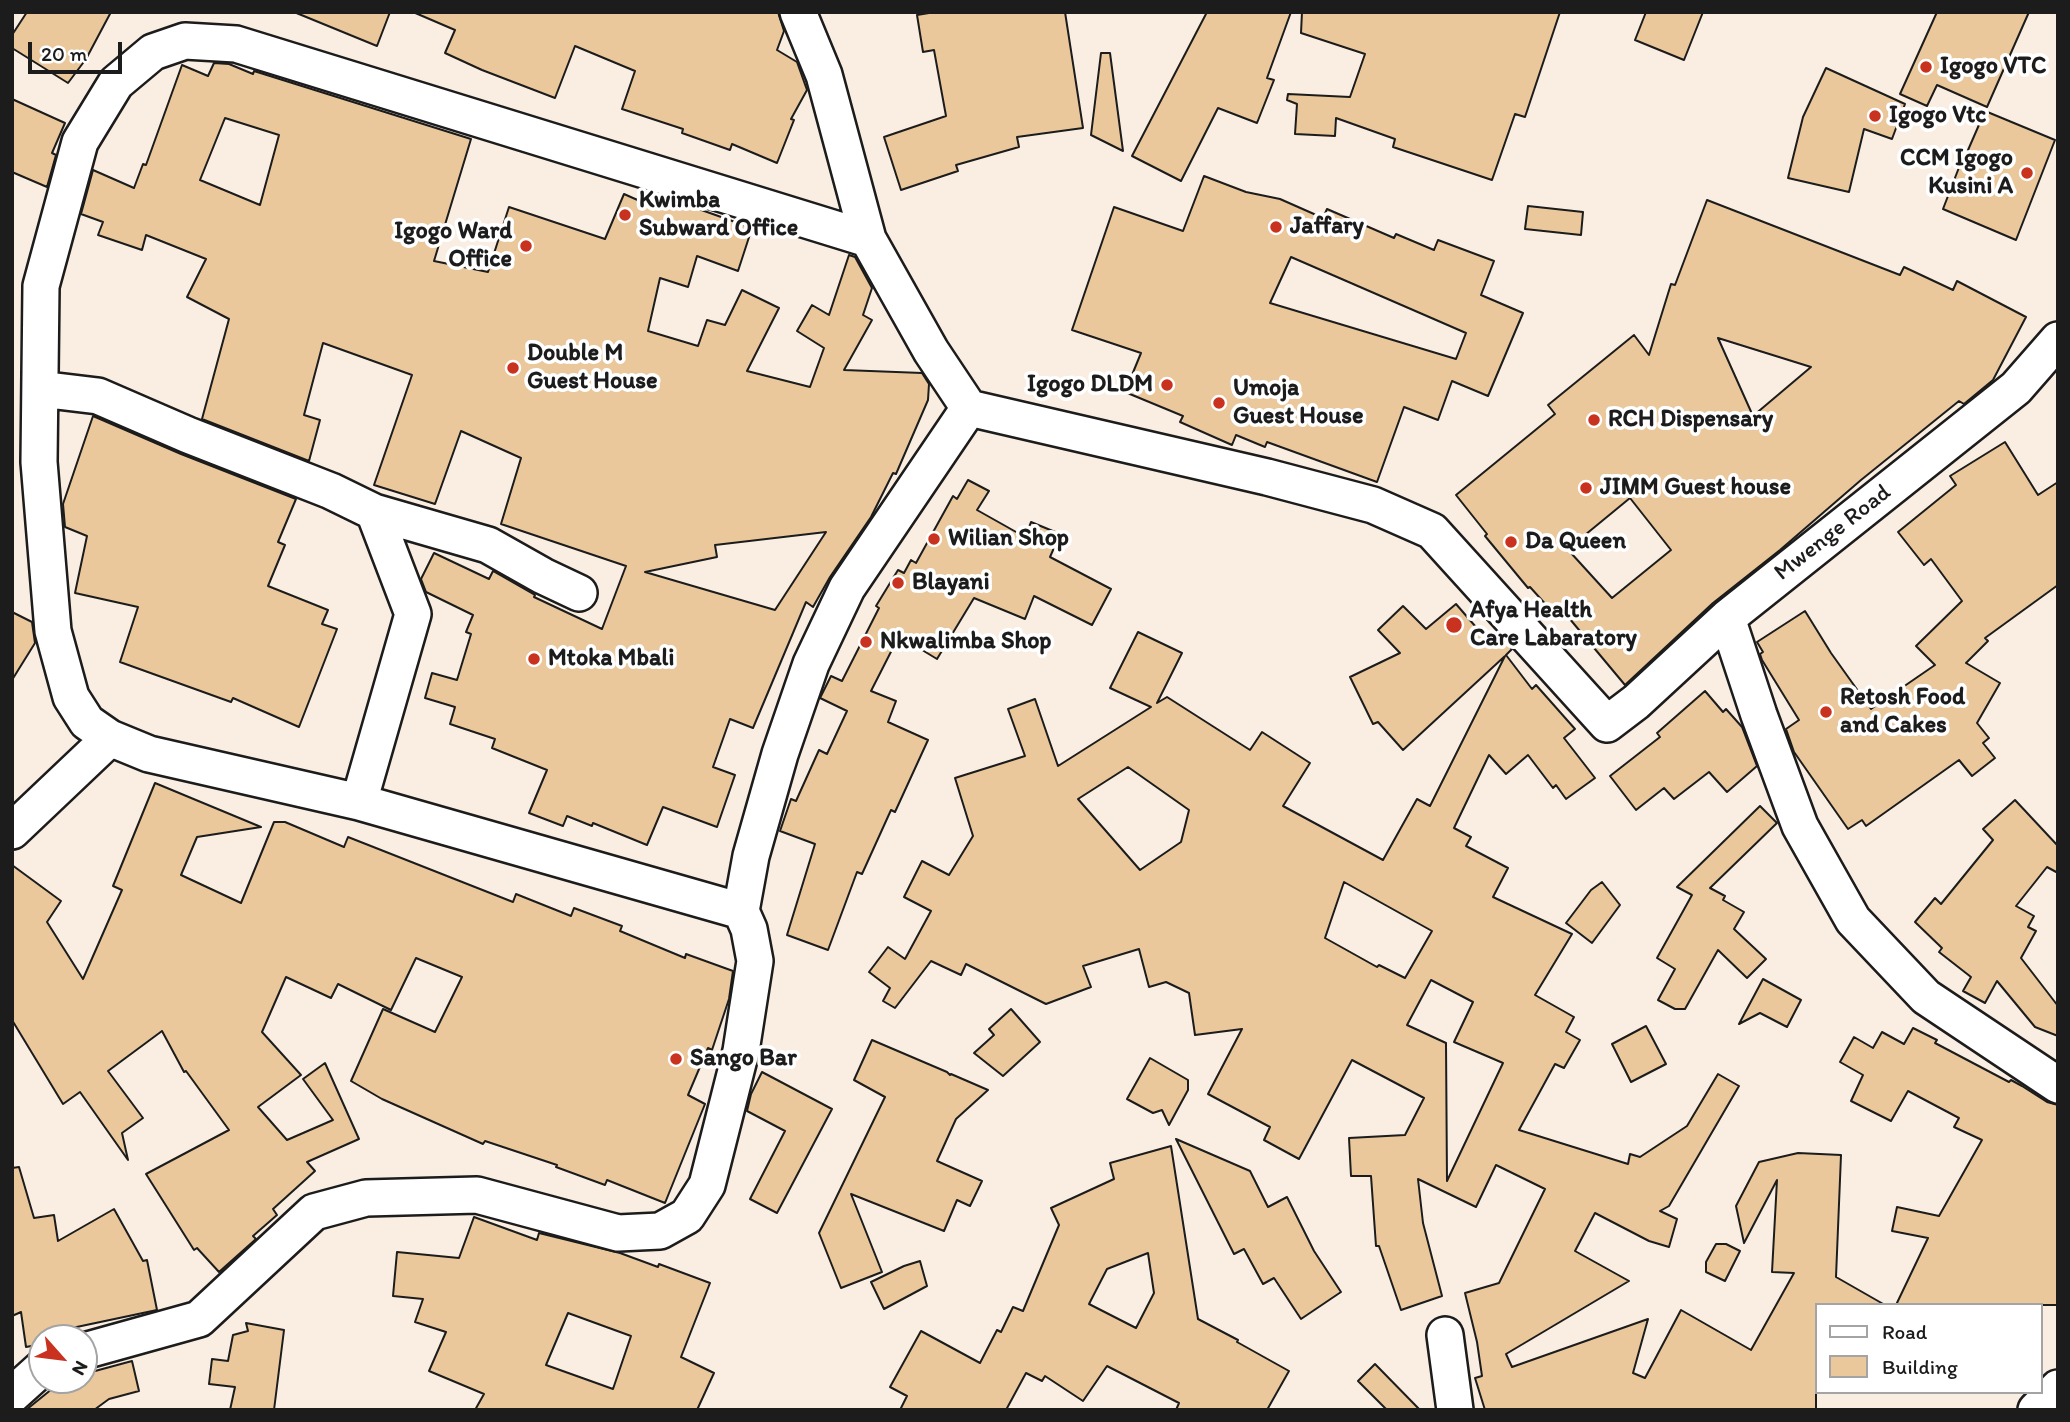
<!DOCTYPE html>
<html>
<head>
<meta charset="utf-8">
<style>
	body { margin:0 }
	#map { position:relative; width:2070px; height:1422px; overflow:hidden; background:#f9eee1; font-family:Itim,sans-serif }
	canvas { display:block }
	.frame { position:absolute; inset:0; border:14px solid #1c1c1c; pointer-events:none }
	.legend { position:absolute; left:1815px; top:1303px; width:228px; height:91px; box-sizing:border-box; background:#fff; border:2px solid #a4a4a4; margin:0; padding:9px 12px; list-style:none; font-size:21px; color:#1c1c1c }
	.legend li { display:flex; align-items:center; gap:14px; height:35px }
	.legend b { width:35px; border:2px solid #a4a4a4 }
	.north { position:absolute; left:28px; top:1324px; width:70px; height:70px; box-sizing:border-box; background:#fff; border:2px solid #a4a4a4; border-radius:50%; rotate:118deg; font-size:19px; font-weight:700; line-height:28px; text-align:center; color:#1c1c1c }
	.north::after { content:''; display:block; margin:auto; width:24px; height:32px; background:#c8321e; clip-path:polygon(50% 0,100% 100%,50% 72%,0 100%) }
	.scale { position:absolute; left:28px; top:42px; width:94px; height:32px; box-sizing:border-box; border:4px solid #1c1c1c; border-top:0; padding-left:9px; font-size:21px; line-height:24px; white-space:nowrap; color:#1c1c1c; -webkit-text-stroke:5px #fff; paint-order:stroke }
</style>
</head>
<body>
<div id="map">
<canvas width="2070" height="1422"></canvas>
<div class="frame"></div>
<ul class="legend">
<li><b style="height:9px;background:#fff"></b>Road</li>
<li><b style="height:19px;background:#eac89c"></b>Building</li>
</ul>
<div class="north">N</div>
<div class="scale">20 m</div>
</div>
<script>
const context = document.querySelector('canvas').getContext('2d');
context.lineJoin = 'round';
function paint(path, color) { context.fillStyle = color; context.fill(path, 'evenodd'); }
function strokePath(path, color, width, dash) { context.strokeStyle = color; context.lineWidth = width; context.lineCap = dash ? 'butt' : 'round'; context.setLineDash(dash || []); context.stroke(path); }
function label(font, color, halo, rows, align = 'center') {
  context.font = font + ' Itim,sans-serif'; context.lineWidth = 7; context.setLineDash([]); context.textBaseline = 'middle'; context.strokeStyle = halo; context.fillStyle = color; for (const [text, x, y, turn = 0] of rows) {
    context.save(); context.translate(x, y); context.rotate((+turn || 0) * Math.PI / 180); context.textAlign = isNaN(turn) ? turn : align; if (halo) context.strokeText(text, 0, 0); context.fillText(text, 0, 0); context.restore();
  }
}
const building = new Path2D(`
	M 27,12 L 111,12 L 86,59 L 68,83 L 12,48 L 12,35 Z
	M 294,12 L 390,12 L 377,46 Z
	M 413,12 L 778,12 L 784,31 L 777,50 L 797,62 L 807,90 L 791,119 L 794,120 L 777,163 L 732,144 L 730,150 L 682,133 L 683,129 L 622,109 L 635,71 L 575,46 L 555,98 L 482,70 L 445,53 L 455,30 Z
	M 935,12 L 1065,12 L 1083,128 L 1017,137 L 1019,147 L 956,165 L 958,171 L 901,190 L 884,137 L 946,116 L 934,50 L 923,52 L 917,15 Z
	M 1207,12 L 1291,12 L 1267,78 L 1274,80 L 1257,123 L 1218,108 L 1181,181 L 1132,156 Z
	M 1302,12 L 1560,12 L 1525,117 L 1515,114 L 1492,180 L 1393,147 L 1395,139 L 1336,118 L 1335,136 L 1295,134 L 1297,104 L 1287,100 L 1288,94 L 1350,97 L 1365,54 L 1301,33 Z
	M 1646,12 L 1703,12 L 1684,60 L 1635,40 Z
	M 1937,12 L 2029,12 L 1987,107 L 1937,85 L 1927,106 L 1900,94 Z
	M 1101,53 L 1110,53 L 1123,151 L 1091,135 Z
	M 214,63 L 229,64 L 253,74 L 254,71 L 471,139 L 434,261 L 488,272 L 509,207 L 605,239 L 624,194 L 660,210 L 665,197 L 752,228 L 738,271 L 697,256 L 688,287 L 660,278 L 648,331 L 698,346 L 707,320 L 725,325 L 742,290 L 779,308 L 747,371 L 810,387 L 824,348 L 797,331 L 812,305 L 829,315 L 849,255 L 855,257 L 872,288 L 863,315 L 872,320 L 844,370 L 922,373 L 929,384 L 928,400 L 896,474 L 893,473 L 871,517 L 830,577 L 813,607 L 806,602 L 753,728 L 730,719 L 713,767 L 735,775 L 717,827 L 663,807 L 647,845 L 593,823 L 592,826 L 567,816 L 563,826 L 529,813 L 547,770 L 492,748 L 495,739 L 450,724 L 455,707 L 425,698 L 432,673 L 457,680 L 471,634 L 466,632 L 473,615 L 426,592 L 421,579 L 434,553 L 489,579 L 493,571 L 535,595 L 534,597 L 602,629 L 626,566 L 501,524 L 521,458 L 461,431 L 435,504 L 374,485 L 412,375 L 323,343 L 304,415 L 320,420 L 309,461 L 202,419 L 229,319 L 187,297 L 206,259 L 146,235 L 142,250 L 98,235 L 103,222 L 81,214 L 93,170 L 134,188 L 143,164 L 146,165 L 182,65 L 208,76 ZM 225,118 L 279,135 L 260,205 L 200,180 ZM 826,532 L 775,610 L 645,572 L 717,557 L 715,545 Z
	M 1826,68 L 1905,104 L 1892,139 L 1864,129 L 1849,192 L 1788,178 L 1803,117 Z
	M 12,99 L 65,123 L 52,153 L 56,155 L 47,187 L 12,172 Z
	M 1985,111 L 2055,140 L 2016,240 L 1943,209 L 1963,157 L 1965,157 Z
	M 1204,176 L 1246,192 L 1280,199 L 1323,218 L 1327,209 L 1394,238 L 1396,234 L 1434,250 L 1438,240 L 1494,261 L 1481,295 L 1523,313 L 1488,396 L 1452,381 L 1438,420 L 1404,407 L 1377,482 L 1267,442 L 1265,447 L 1236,435 L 1232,445 L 1180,422 L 1183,416 L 1125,392 L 1141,353 L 1072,330 L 1114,207 L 1183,231 ZM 1291,257 L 1466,333 L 1456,359 L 1270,303 Z
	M 1707,200 L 1900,275 L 1904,267 L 1953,290 L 1957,281 L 2026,317 L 1993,380 L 1964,404 L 1959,401 L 1861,480 L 1780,550 L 1713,603 L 1625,685 L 1564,612 L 1558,618 L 1530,587 L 1528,588 L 1485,536 L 1487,534 L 1456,495 L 1555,414 L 1548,405 L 1634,335 L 1649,355 L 1671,284 L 1675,285 ZM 1718,338 L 1811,367 L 1753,416 ZM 1630,498 L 1671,550 L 1612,598 L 1571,553 L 1577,548 L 1574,544 Z
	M 1528,206 L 1583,212 L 1581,235 L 1525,229 Z
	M 93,416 L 181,454 L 296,499 L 278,542 L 285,545 L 268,586 L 328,610 L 322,624 L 337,629 L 299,727 L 233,698 L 231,702 L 120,662 L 138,607 L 75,593 L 87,536 L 65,527 L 63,504 Z
	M 2005,442 L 2038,495 L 2058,482 L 2058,585 L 1985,638 L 1988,641 L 1966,663 L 2000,683 L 1977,723 L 1989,738 L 1983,743 L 1995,758 L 1972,776 L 1959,760 L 1866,826 L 1862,820 L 1848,829 L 1794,752 L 1786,729 L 1799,720 L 1762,660 L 1760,654 L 1763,652 L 1757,642 L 1805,611 L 1831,653 L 1871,709 L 1935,665 L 1916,646 L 1962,601 L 1931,559 L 1924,565 L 1898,532 L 1956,485 L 1950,476 Z
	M 968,480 L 989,491 L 977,510 L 1025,537 L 1031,522 L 1060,534 L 1050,557 L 1111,589 L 1092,625 L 1034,596 L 1025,619 L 974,598 L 937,659 L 899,636 L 871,691 L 896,701 L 888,722 L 928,740 L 895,812 L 891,810 L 862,874 L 857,872 L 828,950 L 787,935 L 815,844 L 780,831 L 791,799 L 796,801 L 819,750 L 827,754 L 847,711 L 820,698 L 831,676 L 842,681 L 879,608 L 876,606 L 898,570 L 904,573 L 911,560 L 916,563 L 953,496 L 957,499 Z
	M 1456,604 L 1488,641 L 1498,633 L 1512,649 L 1506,655 L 1532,689 L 1536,685 L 1575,729 L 1564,738 L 1595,778 L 1566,799 L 1556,785 L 1553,788 L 1528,755 L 1506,774 L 1489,755 L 1454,828 L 1471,837 L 1466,846 L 1508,868 L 1493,897 L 1572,934 L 1535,995 L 1574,1017 L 1566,1032 L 1580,1040 L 1564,1068 L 1555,1064 L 1519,1130 L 1628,1164 L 1630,1154 L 1640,1157 L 1687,1126 L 1718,1074 L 1739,1086 L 1669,1206 L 1660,1211 L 1677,1219 L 1669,1247 L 1649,1241 L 1595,1213 L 1575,1251 L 1629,1281 L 1506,1354 L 1512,1367 L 1648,1319 L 1633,1373 L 1645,1378 L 1681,1310 L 1751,1350 L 1794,1273 L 1772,1272 L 1777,1180 L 1744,1243 L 1736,1206 L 1759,1162 L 1798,1153 L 1841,1155 L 1836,1277 L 1885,1305 L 1816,1305 L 1816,1410 L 1485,1410 L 1475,1378 L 1482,1376 L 1477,1342 L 1465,1293 L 1499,1283 L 1545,1189 L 1496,1165 L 1476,1207 L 1418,1179 L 1423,1223 L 1442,1296 L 1401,1310 L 1379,1246 L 1376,1246 L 1371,1176 L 1351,1176 L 1349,1138 L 1405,1135 L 1424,1098 L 1352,1060 L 1299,1159 L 1264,1140 L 1270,1127 L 1208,1094 L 1242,1029 L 1195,1035 L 1189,993 L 1166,982 L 1149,987 L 1139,949 L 1083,966 L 1091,987 L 1046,1004 L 966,964 L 961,975 L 931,961 L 895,1008 L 883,1001 L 890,988 L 869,972 L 888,947 L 905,959 L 931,911 L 904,897 L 922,861 L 949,875 L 973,836 L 955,778 L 1025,756 L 1008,709 L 1035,699 L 1058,766 L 1151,707 L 1110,688 L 1138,632 L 1182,653 L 1157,703 L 1167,697 L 1250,750 L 1262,732 L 1310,763 L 1283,806 L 1383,860 L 1417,799 L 1430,806 L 1505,656 L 1403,750 L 1378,722 L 1373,724 L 1350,677 L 1400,653 L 1378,630 L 1403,606 L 1426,629 ZM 1128,767 L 1189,810 L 1181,842 L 1140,870 L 1078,799 ZM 1344,882 L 1432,931 L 1405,978 L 1379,965 L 1377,967 L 1325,938 ZM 1431,980 L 1473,1002 L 1454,1042 L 1503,1063 L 1447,1181 L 1446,1043 L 1407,1025 Z
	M 12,612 L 32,622 L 35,643 L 12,680 Z
	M 1705,691 L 1723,712 L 1726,709 L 1742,727 L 1757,766 L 1727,792 L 1709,772 L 1674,799 L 1664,788 L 1636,810 L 1610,776 L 1660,737 L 1657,733 Z
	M 155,783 L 261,827 L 197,837 L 181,875 L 241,903 L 274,822 L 285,822 L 344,847 L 348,837 L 513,902 L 516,894 L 571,916 L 574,908 L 622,926 L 620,931 L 685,958 L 686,954 L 733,971 L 729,999 L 712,1050 L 708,1048 L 688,1095 L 705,1104 L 665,1203 L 607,1180 L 605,1185 L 556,1167 L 557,1165 L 485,1141 L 483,1144 L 382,1099 L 351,1081 L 383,1009 L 435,1032 L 462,977 L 416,958 L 391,1010 L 338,984 L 331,998 L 286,977 L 262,1032 L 301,1075 L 258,1107 L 287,1140 L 333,1120 L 303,1079 L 325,1063 L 359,1139 L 307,1162 L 315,1171 L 273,1209 L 277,1215 L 253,1236 L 256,1239 L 219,1272 L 197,1248 L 194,1250 L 146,1174 L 229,1130 L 186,1071 L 184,1072 L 162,1031 L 108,1071 L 143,1118 L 122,1133 L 128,1160 L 80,1092 L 63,1104 L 12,1020 L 12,865 L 61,901 L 47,922 L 83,979 L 122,890 L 113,886 Z
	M 2015,800 L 2058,846 L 2058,873 L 2047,867 L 2016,906 L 2034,916 L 2028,927 L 2036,931 L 2021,958 L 2058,1006 L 2058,1036 L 2035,1027 L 1997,981 L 1985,1003 L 1963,991 L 1971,977 L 1939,952 L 1942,948 L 1915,922 L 1935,898 L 1941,904 L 1993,840 L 1983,829 Z
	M 1760,806 L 1777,823 L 1710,888 L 1725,896 L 1723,900 L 1744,912 L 1734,929 L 1766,959 L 1747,978 L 1718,950 L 1685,1009 L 1675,1009 L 1658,1000 L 1675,969 L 1657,958 L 1692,895 L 1677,887 Z
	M 1602,882 L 1620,905 L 1592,943 L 1566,923 L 1591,890 Z
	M 1763,979 L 1801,1000 L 1787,1027 L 1760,1013 L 1739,1024 Z
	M 1011,1009 L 1040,1042 L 1003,1076 L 974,1053 L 994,1035 L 989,1029 Z
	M 1646,1026 L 1666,1064 L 1631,1082 L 1612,1044 Z
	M 1913,1028 L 1937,1040 L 1935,1043 L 2009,1082 L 2011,1080 L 2022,1086 L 2047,1102 L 2058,1105 L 2058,1305 L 1896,1305 L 1928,1238 L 1892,1231 L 1897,1207 L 1939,1216 L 1982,1140 L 1954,1127 L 1959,1118 L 1908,1091 L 1891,1121 L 1851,1101 L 1863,1075 L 1840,1062 L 1854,1037 L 1873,1048 L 1882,1032 L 1904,1044 Z
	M 872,1040 L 947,1072 L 950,1075 L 951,1074 L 988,1090 L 956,1119 L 937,1161 L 982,1181 L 970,1206 L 957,1200 L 944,1231 L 851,1194 L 882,1272 L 841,1288 L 819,1233 L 885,1097 L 854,1080 Z
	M 1150,1058 L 1188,1080 L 1188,1090 L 1169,1125 L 1162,1110 L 1153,1113 L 1127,1099 Z
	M 762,1072 L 832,1109 L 777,1213 L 750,1199 L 785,1131 L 747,1111 L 751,1094 Z
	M 1176,1139 L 1250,1171 L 1268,1207 L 1287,1197 L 1314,1251 L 1341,1292 L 1301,1319 L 1274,1278 L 1263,1284 L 1244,1249 L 1234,1254 Z
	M 1171,1146 L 1198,1319 L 1238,1340 L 1237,1342 L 1289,1371 L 1267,1410 L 1176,1410 L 1179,1403 L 1107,1366 L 1083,1401 L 1045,1376 L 1042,1381 L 1026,1373 L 1006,1410 L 900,1410 L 907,1396 L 890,1387 L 921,1331 L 980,1363 L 997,1330 L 1001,1332 L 1013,1307 L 1023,1311 L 1059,1225 L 1051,1208 L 1114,1179 L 1110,1163 ZM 1148,1253 L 1154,1293 L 1136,1328 L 1089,1304 L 1107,1269 Z
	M 19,1167 L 34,1218 L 54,1215 L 58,1241 L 114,1209 L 143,1261 L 147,1260 L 157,1310 L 53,1332 L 53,1338 L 42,1338 L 42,1344 L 26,1347 L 21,1312 L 12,1316 L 12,1168 Z
	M 474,1217 L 537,1240 L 539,1233 L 620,1253 L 658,1267 L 659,1264 L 710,1283 L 681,1357 L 714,1373 L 697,1410 L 475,1410 L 484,1394 L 429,1371 L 446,1332 L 415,1322 L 423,1299 L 393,1296 L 397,1252 L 459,1258 ZM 568,1313 L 631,1336 L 613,1389 L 546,1365 Z
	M 1716,1244 L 1726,1244 L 1740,1251 L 1725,1281 L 1706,1272 L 1706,1262 Z
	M 920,1261 L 927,1286 L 884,1309 L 871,1282 L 904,1266 Z
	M 246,1323 L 284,1330 L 274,1410 L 230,1410 L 235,1387 L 209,1384 L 212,1359 L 228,1361 L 233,1335 L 248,1331 Z
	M 132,1361 L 139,1391 L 109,1399 L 94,1410 L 26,1410 L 63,1380 L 84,1380 L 84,1374 Z
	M 1375,1364 L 1420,1410 L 1387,1410 L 1358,1381 Z`);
paint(building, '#eac89c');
strokePath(building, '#1c1c1c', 2);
const minor = new Path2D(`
	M 798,12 L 824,75 L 868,239 L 931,351 L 969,408 L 1267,477 L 1373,505 L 1432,531 L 1607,724 L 1636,702 L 1727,618 L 2016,388 L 2058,340
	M 40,389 L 98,396 L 188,435 L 331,491 L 374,512 L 413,614 L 359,802
	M 374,512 L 488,545 L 543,576 L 579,593
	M 1727,618 L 1759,715 L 1800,826 L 1853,920 L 1926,997 L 2058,1085
	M 12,831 L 110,738
	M 741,911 L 359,802 L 149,754 L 110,738 L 87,722 L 71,697 L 53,631 L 39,462 L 41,286 L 80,142 L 116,83 L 153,52 L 185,41 L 236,44 L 868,239
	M 1445,1335 L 1455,1410
	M 84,1351 L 199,1319 L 314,1212 L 366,1198 L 477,1195 L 618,1233 L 660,1231 L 687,1216 L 707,1185 L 741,1051 L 755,961 L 749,929 L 741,911 L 751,856 L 780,754 L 811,664 L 847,588 L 969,408
	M 12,1395 L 42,1368
	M 2036,1410 L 2058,1388`);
strokePath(minor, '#1c1c1c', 40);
strokePath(minor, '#fff', 35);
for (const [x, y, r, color] of [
	[1926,67,7,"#c8321e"],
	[1875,116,7,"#c8321e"],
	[2027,173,7,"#c8321e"],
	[625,215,7,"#c8321e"],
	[1276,227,7,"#c8321e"],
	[526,246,7,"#c8321e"],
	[513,368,7,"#c8321e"],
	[1167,385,7,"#c8321e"],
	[1219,403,7,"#c8321e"],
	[1594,420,7,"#c8321e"],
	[1586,488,7,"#c8321e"],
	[934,539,7,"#c8321e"],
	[1511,542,7,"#c8321e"],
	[898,583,7,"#c8321e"],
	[1454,625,9,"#c8321e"],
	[866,642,7,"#c8321e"],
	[534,659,7,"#c8321e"],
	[1826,712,7,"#c8321e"],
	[676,1059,7,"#c8321e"]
]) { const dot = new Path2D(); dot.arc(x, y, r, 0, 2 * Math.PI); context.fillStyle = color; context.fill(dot); strokePath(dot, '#fff', 2.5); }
label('bold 24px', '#1c1c1c', '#fff', [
	["Igogo VTC",1940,67],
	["Igogo Vtc",1889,116],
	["CCM Igogo",2013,159,"right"],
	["Kusini A",2013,187,"right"],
	["Kwimba",639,201],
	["Subward Office",639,229],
	["Jaffary",1290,227],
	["Igogo Ward",512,232,"right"],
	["Office",512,260,"right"],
	["Double M",527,354],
	["Guest House",527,382],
	["Igogo DLDM",1153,385,"right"],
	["Umoja",1233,389],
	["Guest House",1233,417],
	["RCH Dispensary",1608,420],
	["JIMM Guest house",1600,488],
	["Wilian Shop",948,539],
	["Da Queen",1525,542],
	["Blayani",912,583],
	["Afya Health",1470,611],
	["Care Labaratory",1470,639],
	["Nkwalimba Shop",880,642],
	["Mtoka Mbali",548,659],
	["Retosh Food",1840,698],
	["and Cakes",1840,726],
	["Sango Bar",690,1059]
], 'left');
label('24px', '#1c1c1c', '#fff', [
	["Mwenge Road",1833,533,-38]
]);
</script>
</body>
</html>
